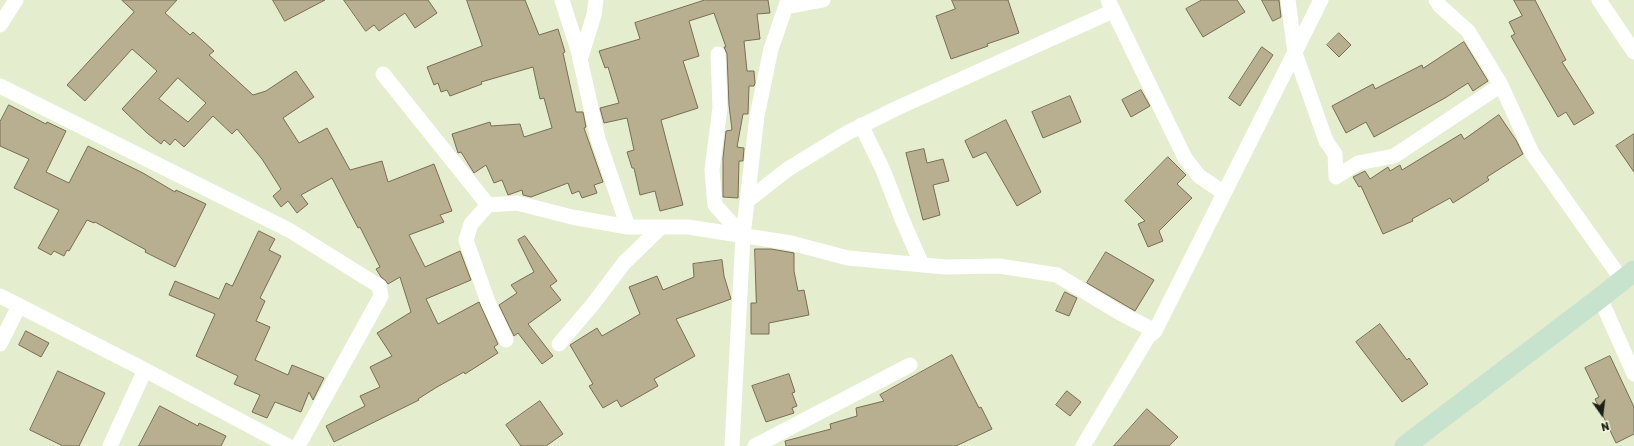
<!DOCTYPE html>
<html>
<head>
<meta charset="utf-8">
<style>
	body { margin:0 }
	#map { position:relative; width:1634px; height:446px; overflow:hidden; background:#e4edce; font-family:Rubik,sans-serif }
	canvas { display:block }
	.north { position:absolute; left:1582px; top:394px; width:40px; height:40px; -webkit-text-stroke:3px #f1fadb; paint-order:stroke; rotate:166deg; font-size:11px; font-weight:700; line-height:16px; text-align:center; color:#1c1f14 }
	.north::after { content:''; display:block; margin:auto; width:14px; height:18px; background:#1c1f14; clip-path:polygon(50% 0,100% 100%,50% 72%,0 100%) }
</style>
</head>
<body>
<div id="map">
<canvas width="1634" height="446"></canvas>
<div class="north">N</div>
</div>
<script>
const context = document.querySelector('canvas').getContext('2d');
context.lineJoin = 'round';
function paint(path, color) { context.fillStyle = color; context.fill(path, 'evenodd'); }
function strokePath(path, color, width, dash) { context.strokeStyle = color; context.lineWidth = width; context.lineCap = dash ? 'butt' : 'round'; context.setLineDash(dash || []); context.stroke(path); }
const building = new Path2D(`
	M 122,0 L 177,0 L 165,13 L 190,35 L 193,32 L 214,51 L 209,55 L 253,95 L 266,91 L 296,71 L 314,97 L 283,118 L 299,143 L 327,128 L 350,170 L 382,161 L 388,182 L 434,164 L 452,211 L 440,215 L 444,222 L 409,235 L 425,267 L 460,251 L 471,280 L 426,299 L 438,324 L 479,302 L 498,344 L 494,347 L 498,353 L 465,374 L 464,372 L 437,387 L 418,399 L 419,400 L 334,442 L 326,426 L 365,406 L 360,396 L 380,387 L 370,367 L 392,356 L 377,333 L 411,312 L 400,277 L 388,284 L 386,281 L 381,277 L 376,269 L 380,267 L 360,227 L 358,228 L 332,178 L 301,195 L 308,204 L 297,213 L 288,201 L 281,207 L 273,196 L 281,189 L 262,159 L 237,129 L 232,134 L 213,116 L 184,147 L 175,139 L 170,145 L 164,140 L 161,144 L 147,133 L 122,109 L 157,71 L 132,49 L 85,101 L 67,85 L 134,12 ZM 178,78 L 206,103 L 188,122 L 159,99 Z
	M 273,0 L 325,0 L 285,21 Z
	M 344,0 L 428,0 L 437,13 L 415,28 L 405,13 L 379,31 L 374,25 L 366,31 Z
	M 467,0 L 525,0 L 539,35 L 558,29 L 565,52 L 563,53 L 576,112 L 583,112 L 586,127 L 584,128 L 603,182 L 594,185 L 597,193 L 582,198 L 579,191 L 572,194 L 568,183 L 531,197 L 523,195 L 522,190 L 508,195 L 502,180 L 494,183 L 486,165 L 474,173 L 461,152 L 458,153 L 452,134 L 490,122 L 491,126 L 520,124 L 524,137 L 552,128 L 544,98 L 540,99 L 533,67 L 481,82 L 482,84 L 450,96 L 447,90 L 441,92 L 438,83 L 434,85 L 427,67 L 482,46 Z
	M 705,0 L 768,0 L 770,13 L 757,14 L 760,39 L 744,41 L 747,71 L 754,71 L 755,83 L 754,86 L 749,86 L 748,114 L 743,114 L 737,147 L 744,148 L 743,161 L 739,161 L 738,198 L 723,197 L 723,158 L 726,131 L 732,130 L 729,105 L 727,54 L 724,47 L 726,47 L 714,13 L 689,21 L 699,56 L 683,61 L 698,108 L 661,120 L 683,205 L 660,211 L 655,191 L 640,195 L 634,168 L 632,168 L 627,152 L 634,150 L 627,118 L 604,123 L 600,108 L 619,103 L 608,67 L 605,68 L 599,51 L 640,39 L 635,23 Z
	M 952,0 L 1008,0 L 1019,33 L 987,44 L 988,46 L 951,59 L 936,16 L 955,9 Z
	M 1202,0 L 1237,0 L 1245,12 L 1203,37 L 1186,9 Z
	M 1262,0 L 1279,0 L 1281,17 L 1273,21 Z
	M 1514,0 L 1535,0 L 1566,60 L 1562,62 L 1594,113 L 1574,125 L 1566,112 L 1558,117 L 1511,36 L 1515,34 L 1509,22 L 1522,16 Z
	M 1339,33 L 1351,45 L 1339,57 L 1327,45 Z
	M 1464,42 L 1488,81 L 1473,91 L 1468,83 L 1445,98 L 1374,137 L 1366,122 L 1346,133 L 1332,106 L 1373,84 L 1375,89 L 1422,65 L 1423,68 Z
	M 1262,47 L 1273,55 L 1240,106 L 1229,98 Z
	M 1141,90 L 1150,106 L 1131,117 L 1122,100 Z
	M 1070,96 L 1081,122 L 1043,138 L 1032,112 Z
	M 9,105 L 46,124 L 47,122 L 66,131 L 46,172 L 69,183 L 88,146 L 143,173 L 175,192 L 176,190 L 206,204 L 175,267 L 145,252 L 146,250 L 95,222 L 94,223 L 87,220 L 69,251 L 67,250 L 64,256 L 54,251 L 51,255 L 38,248 L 59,210 L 14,188 L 29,159 L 0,146 L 0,122 Z
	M 1499,115 L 1516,140 L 1523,154 L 1487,177 L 1489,180 L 1453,203 L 1450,198 L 1412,219 L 1413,221 L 1383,234 L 1361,186 L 1359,187 L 1353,177 L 1365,171 L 1370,179 L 1388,167 L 1390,171 L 1400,165 L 1402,170 L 1461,134 L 1464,139 Z
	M 1006,120 L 1041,192 L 1017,206 L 986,152 L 973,158 L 965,141 Z
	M 1634,134 L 1634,172 L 1616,146 Z
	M 924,149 L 927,163 L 943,159 L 949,181 L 933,185 L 940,215 L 923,220 L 906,153 Z
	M 1168,157 L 1186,175 L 1177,184 L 1192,198 L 1159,231 L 1163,241 L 1148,247 L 1138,224 L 1145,221 L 1125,201 Z
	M 259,231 L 275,239 L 269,250 L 281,256 L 260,298 L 265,301 L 256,321 L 270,327 L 255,360 L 288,375 L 292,365 L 324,378 L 313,400 L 309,392 L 301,412 L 275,402 L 267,418 L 252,412 L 260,395 L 234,384 L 238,376 L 196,356 L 215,314 L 169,295 L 175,281 L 219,299 L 226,283 L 232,286 Z
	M 525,236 L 557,281 L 550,286 L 561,300 L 528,324 L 553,356 L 542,364 L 518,333 L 514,336 L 499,305 L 517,293 L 511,285 L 534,272 L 518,240 Z
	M 755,249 L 771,249 L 794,253 L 794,271 L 798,291 L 804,290 L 809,315 L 769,323 L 769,334 L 751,334 L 751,303 L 756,303 Z
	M 1106,252 L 1154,280 L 1135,311 L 1087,283 Z
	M 722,260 L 724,276 L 731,299 L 676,319 L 695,356 L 654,379 L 658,386 L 621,407 L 617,400 L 603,408 L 589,386 L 593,384 L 570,345 L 597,328 L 602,336 L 640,314 L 629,287 L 657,276 L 663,290 L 694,277 L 693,264 Z
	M 1065,292 L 1077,298 L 1069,316 L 1056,311 Z
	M 1380,324 L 1407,360 L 1409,358 L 1428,384 L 1402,402 L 1356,342 Z
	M 26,331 L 49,343 L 41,357 L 19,345 Z
	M 952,355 L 979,408 L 981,407 L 992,429 L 956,446 L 786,446 L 785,441 L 831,429 L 830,424 L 857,416 L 856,408 L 884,401 L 880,395 Z
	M 1610,356 L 1634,407 L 1634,434 L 1616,443 L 1595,399 L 1599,397 L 1585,368 Z
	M 58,371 L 105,393 L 79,446 L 63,446 L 30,430 Z
	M 789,374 L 795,392 L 792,393 L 797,406 L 792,408 L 794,413 L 766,422 L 752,386 Z
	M 1067,391 L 1081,402 L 1070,416 L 1056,405 Z
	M 540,401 L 563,434 L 546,446 L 521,446 L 506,425 Z
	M 160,406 L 198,426 L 199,423 L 226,436 L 221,446 L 139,446 Z
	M 1147,409 L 1178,437 L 1169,446 L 1114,446 Z`);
paint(building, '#b8af91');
strokePath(building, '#776e53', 1);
strokePath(new Path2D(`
	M 562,0 L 578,50 L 598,139 L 628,227
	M 1108,0 L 1185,158 L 1199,176 L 1224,193
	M 1288,0 L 1295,53 L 1326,141 L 1335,154 L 1336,177 L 1358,163 L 1394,156 L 1501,85 L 1532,153 L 1622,280
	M 1436,0 L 1440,6 L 1468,31 L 1501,85
	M 1599,0 L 1634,52
	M 786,7 L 823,0
	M 0,25 L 16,0
	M 718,54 L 720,108 L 712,170 L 715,205 L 743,236
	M 580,60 L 594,15 L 596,0
	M 383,74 L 488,205 L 517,203 L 572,217 L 628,227 L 688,227 L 791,243 L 848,258 L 945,267 L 999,266 L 1057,275 L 1120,313 L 1155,331
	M 0,86 L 289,230 L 379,286 L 381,296 L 298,446
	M 861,125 L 883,170 L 902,219 L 922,265
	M 747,201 L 788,169 L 847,133 L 895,109 L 1113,11
	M 488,205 L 471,224 L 466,240 L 488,302 L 506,340
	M 0,296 L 145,370 L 288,446
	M 1600,298 L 1634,374
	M 0,344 L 19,306
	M 559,344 L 593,304 L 624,263 L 661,227
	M 110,446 L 145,370
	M 732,446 L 743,236 L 757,116 L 771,49 L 788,0
	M 755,446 L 910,365
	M 1083,446 L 1148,337 L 1155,331 L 1321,0`), '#fff', 15);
strokePath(new Path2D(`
	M 1405,446 L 1600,298 L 1634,271`), '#c8e3cd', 21);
</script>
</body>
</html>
